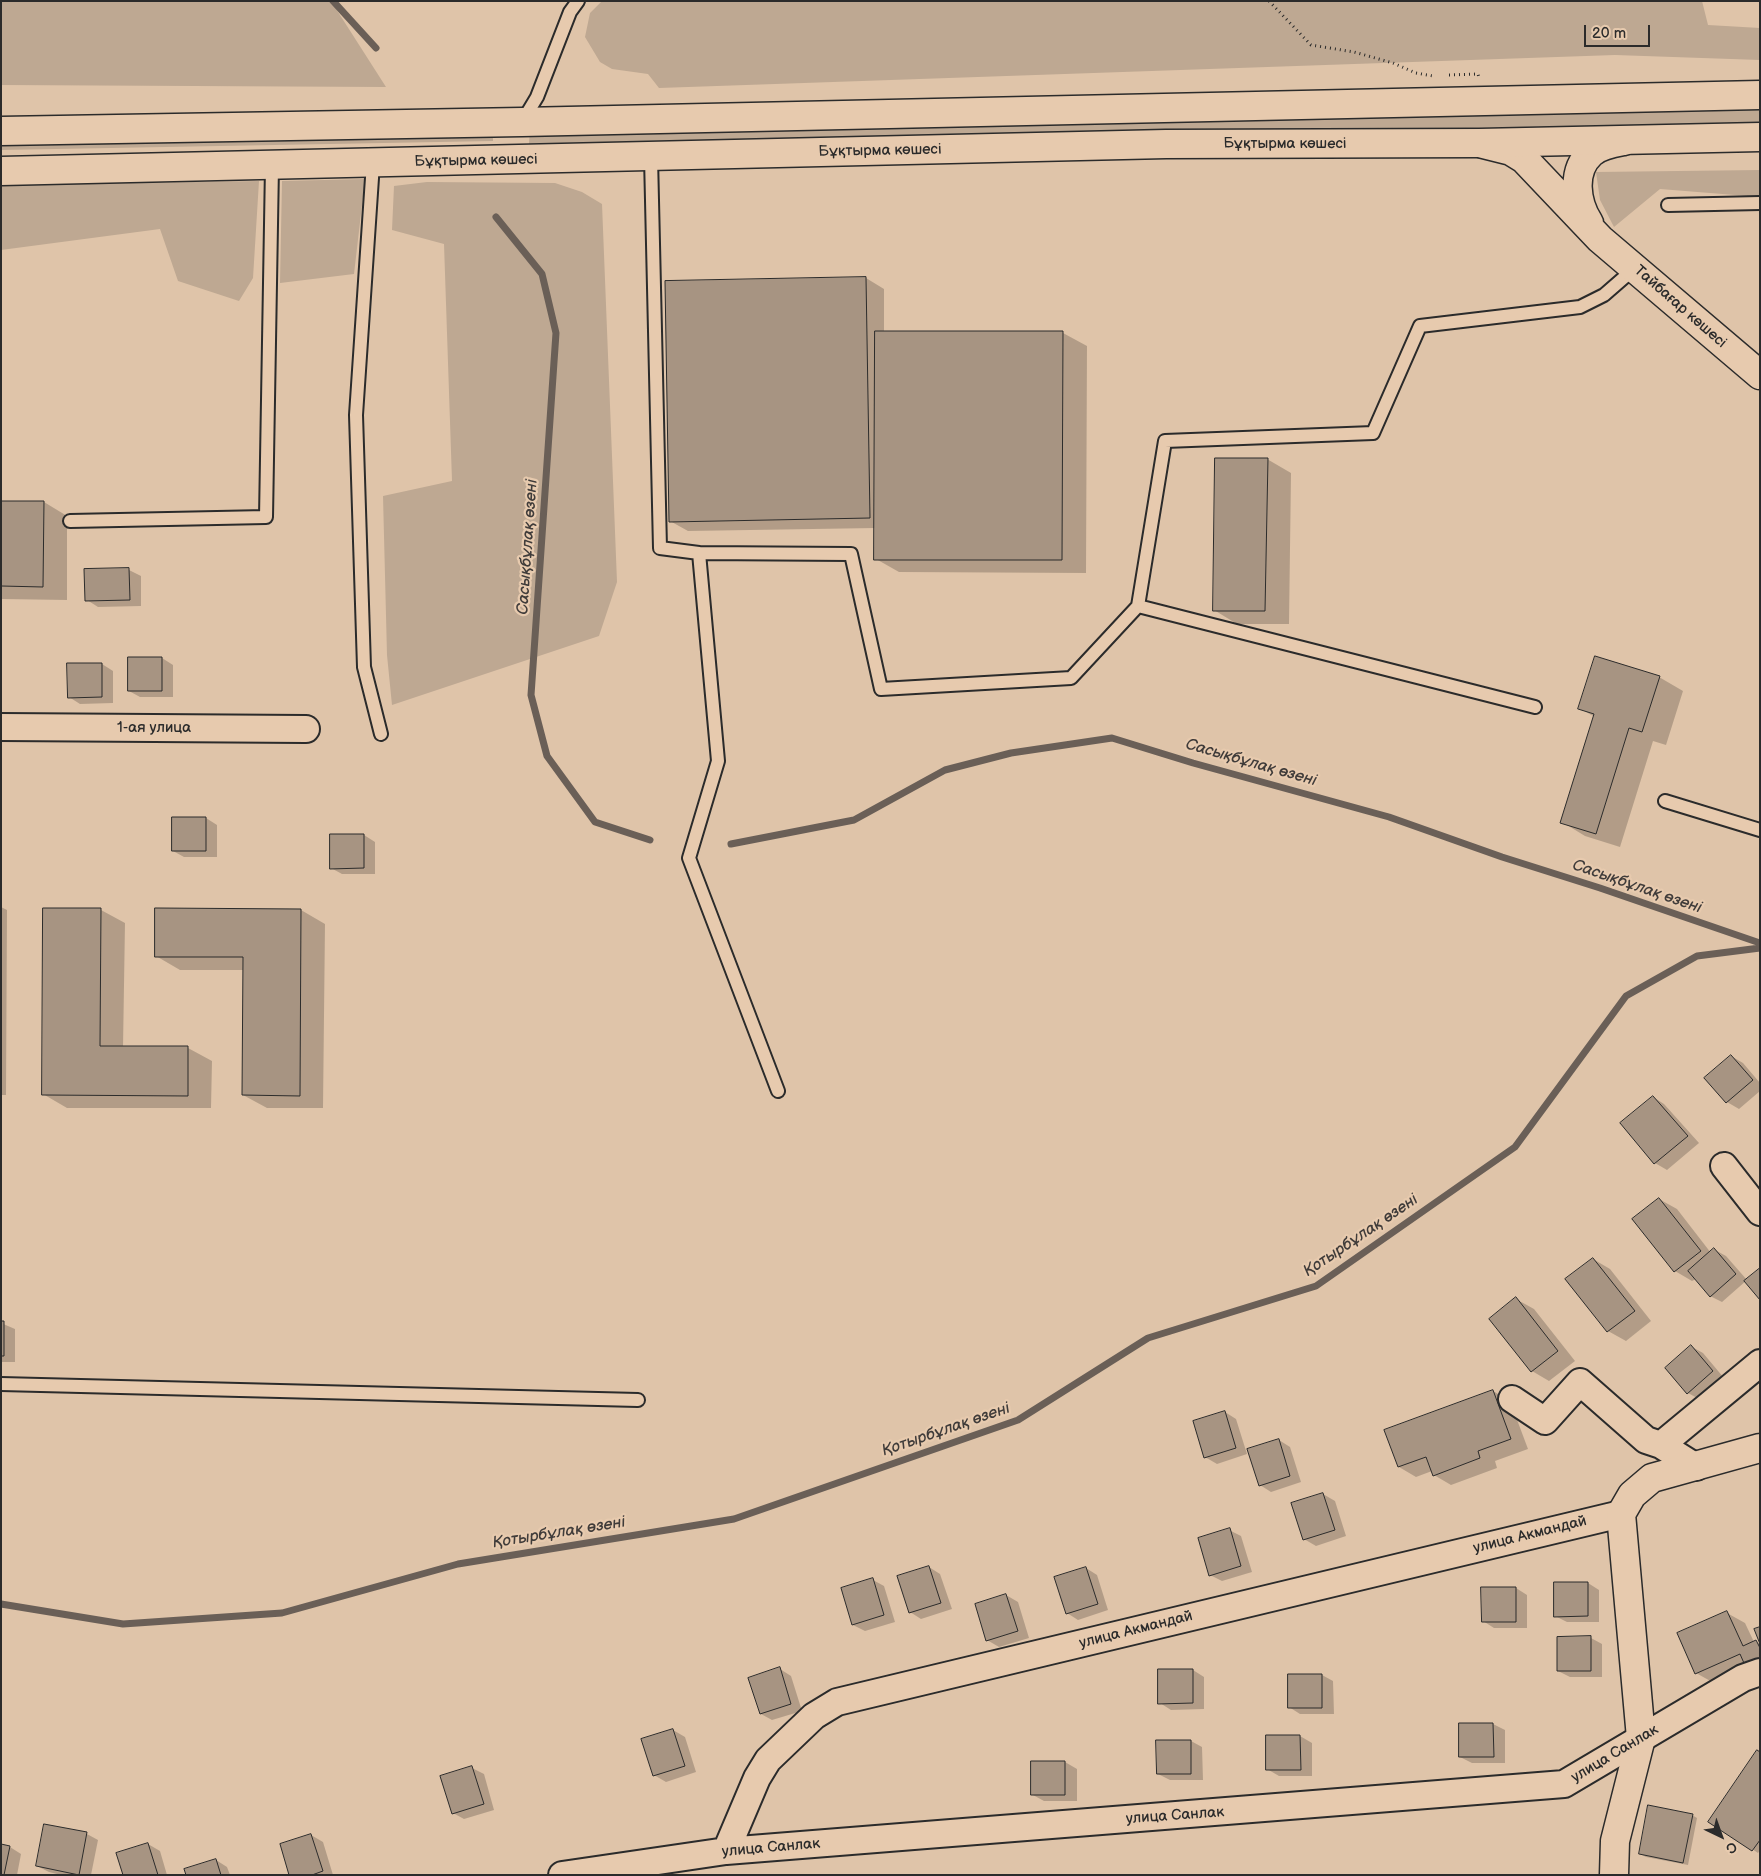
<!DOCTYPE html>
<html>
<head>
<meta charset="utf-8">
<style>
	body { margin:0 }
	#map { position:relative; width:1761px; height:1876px; overflow:hidden; background:#dfc4a9; font-family:"Balsamiq Sans",sans-serif }
	canvas { display:block }
	.frame { position:absolute; inset:0; border:2px solid #2b2b2b; pointer-events:none }
	.north { position:absolute; left:1696px; top:1811px; width:50px; height:50px; -webkit-text-stroke:4px #e7caae; paint-order:stroke; rotate:138deg; font-size:14px; font-weight:700; line-height:20px; text-align:center; color:#2b2b2b }
	.north::after { content:''; display:block; margin:auto; width:18px; height:22px; background:#2b2b2b; clip-path:polygon(50% 0,100% 100%,50% 72%,0 100%) }
	.scale { position:absolute; left:1584px; top:25px; width:66px; height:22px; box-sizing:border-box; border:2px solid #2b2b2b; border-top:0; padding-left:6px; font-size:15px; line-height:18px; white-space:nowrap; color:#2b2b2b; -webkit-text-stroke:4px #e7caae; paint-order:stroke }
</style>
</head>
<body>
<div id="map">
<canvas width="1761" height="1876"></canvas>
<div class="frame"></div>
<div class="north">С</div>
<div class="scale">20 m</div>
</div>
<script>
const context = document.querySelector('canvas').getContext('2d');
context.lineJoin = 'round';
function paint(path, color) { context.fillStyle = color; context.fill(path, 'evenodd'); }
function strokePath(path, color, width, dash) { context.strokeStyle = color; context.lineWidth = width; context.lineCap = dash ? 'butt' : 'round'; context.setLineDash(dash || []); context.stroke(path); }
function label(font, color, halo, rows, align = 'center') {
  context.font = font + ' "Balsamiq Sans",sans-serif'; context.lineWidth = 4.5; context.setLineDash([]); context.textBaseline = 'middle'; context.strokeStyle = halo; context.fillStyle = color; for (const [text, x, y, turn = 0] of rows) {
    context.save(); context.translate(x, y); context.rotate((+turn || 0) * Math.PI / 180); context.textAlign = isNaN(turn) ? turn : align; if (halo) context.strokeText(text, 0, 0); context.fillText(text, 0, 0); context.restore();
  }
}
paint(new Path2D(`
	M 1,1 L 331,1 L 386,87 L 1,85 Z
	M 602,1 L 1702,1 L 1708,25 L 1760,28 L 1760,60 L 1615,55 L 659,88 L 648,74 L 612,69 L 600,62 L 585,37 L 590,13 Z
	M 1760,106 L 1760,123 L 529,144 L 530,128 Z
	M 493,129 L 493,141 L 1,150 L 1,137 Z
	M 1760,170 L 1760,197 L 1660,189 L 1614,227 L 1600,200 L 1596,172 Z
	M 365,179 L 354,274 L 280,283 L 282,181 Z
	M 259,181 L 253,278 L 239,301 L 178,281 L 160,229 L 1,250 L 1,185 Z
	M 427,182 L 555,183 L 582,192 L 602,204 L 617,582 L 599,636 L 392,705 L 387,655 L 383,496 L 452,481 L 444,244 L 392,230 L 394,186 Z`), '#bea892');
paint(new Path2D(`
	M 866,278 L 884,289 L 884,332 L 1063,333 L 1087,346 L 1086,573 L 899,572 L 876,559 L 876,528 L 688,531 L 670,521 Z
	M 1267,459 L 1291,473 L 1289,624 L 1237,624 L 1214,610 Z
	M 1,502 L 44,502 L 67,516 L 67,600 L 1,599 Z
	M 129,570 L 141,576 L 141,606 L 98,607 L 87,600 Z
	M 162,658 L 173,665 L 173,697 L 140,697 L 129,691 Z
	M 102,664 L 113,671 L 113,703 L 80,704 L 69,697 Z
	M 1659,677 L 1683,691 L 1666,745 L 1653,741 L 1620,847 L 1585,836 L 1562,822 L 1595,717 L 1579,708 Z
	M 206,818 L 217,825 L 217,857 L 184,857 L 173,851 Z
	M 364,835 L 375,842 L 375,874 L 342,874 L 331,868 Z
	M 1,907 L 7,910 L 6,1095 L 1,1095 Z
	M 101,910 L 125,923 L 123,1048 L 188,1048 L 212,1061 L 211,1108 L 67,1108 L 43,1094 Z
	M 301,910 L 325,924 L 323,1108 L 267,1108 L 243,1095 L 244,970 L 180,970 L 156,956 Z
	M 1731,1056 L 1743,1063 L 1760,1083 L 1760,1091 L 1739,1109 L 1727,1102 L 1706,1078 Z
	M 1653,1097 L 1664,1104 L 1699,1143 L 1667,1170 L 1655,1163 L 1622,1123 Z
	M 1659,1199 L 1677,1209 L 1711,1253 L 1715,1250 L 1726,1256 L 1747,1280 L 1722,1302 L 1710,1296 L 1696,1279 L 1692,1281 L 1675,1271 Z
	M 1593,1259 L 1610,1269 L 1651,1321 L 1626,1341 L 1608,1331 L 1567,1279 Z
	M 1516,1299 L 1534,1309 L 1575,1361 L 1549,1381 L 1532,1371 Z
	M 1,1323 L 15,1329 L 15,1362 L 1,1362 Z
	M 1692,1347 L 1703,1353 L 1724,1378 L 1699,1399 L 1688,1393 Z
	M 1493,1391 L 1510,1401 L 1528,1449 L 1495,1461 L 1497,1468 L 1451,1485 L 1434,1475 L 1432,1471 L 1416,1477 L 1399,1467 Z
	M 1225,1412 L 1236,1419 L 1247,1454 L 1217,1464 L 1205,1457 Z
	M 1279,1440 L 1290,1447 L 1301,1482 L 1271,1492 L 1260,1485 Z
	M 1323,1494 L 1335,1501 L 1346,1536 L 1316,1546 L 1304,1539 Z
	M 1229,1530 L 1241,1536 L 1252,1572 L 1222,1581 L 1210,1575 Z
	M 929,1567 L 940,1574 L 952,1609 L 921,1619 L 910,1612 Z
	M 1086,1568 L 1097,1575 L 1108,1610 L 1078,1620 L 1067,1613 Z
	M 873,1580 L 884,1586 L 895,1622 L 865,1631 L 853,1625 L 843,1589 Z
	M 1588,1583 L 1599,1590 L 1599,1622 L 1567,1622 L 1555,1616 Z
	M 1516,1588 L 1527,1595 L 1527,1628 L 1494,1628 L 1483,1621 Z
	M 1006,1595 L 1018,1602 L 1029,1638 L 999,1647 L 987,1640 Z
	M 1727,1613 L 1745,1623 L 1754,1642 L 1756,1641 L 1760,1644 L 1760,1676 L 1714,1683 L 1696,1673 Z
	M 1591,1638 L 1602,1644 L 1602,1677 L 1570,1677 L 1558,1671 Z
	M 780,1669 L 791,1676 L 802,1711 L 772,1720 L 761,1714 Z
	M 1193,1670 L 1204,1677 L 1204,1709 L 1171,1710 L 1160,1703 Z
	M 1322,1675 L 1333,1681 L 1334,1714 L 1300,1714 L 1289,1707 Z
	M 1460,1724 L 1493,1724 L 1505,1730 L 1505,1763 L 1472,1763 L 1460,1757 Z
	M 673,1730 L 685,1737 L 696,1772 L 666,1782 L 654,1775 Z
	M 1300,1736 L 1312,1743 L 1312,1776 L 1279,1776 L 1267,1769 L 1267,1737 Z
	M 1191,1741 L 1202,1747 L 1203,1780 L 1170,1780 L 1158,1774 Z
	M 1760,1753 L 1760,1850 L 1758,1853 L 1710,1821 Z
	M 1032,1762 L 1065,1762 L 1077,1769 L 1077,1801 L 1044,1801 L 1033,1795 Z
	M 472,1768 L 484,1774 L 494,1810 L 464,1819 L 453,1813 Z
	M 1692,1815 L 1697,1818 L 1688,1865 L 1646,1857 L 1640,1854 Z
	M 45,1826 L 87,1834 L 98,1840 L 91,1875 L 61,1875 L 49,1872 L 37,1866 Z
	M 311,1835 L 323,1842 L 333,1875 L 291,1875 Z
	M 148,1844 L 160,1851 L 167,1875 L 124,1875 Z
	M 10,1847 L 21,1854 L 17,1875 L 1,1875 Z
	M 216,1860 L 227,1867 L 230,1875 L 187,1875 Z`), '#0003');
strokePath(new Path2D(`
	M 333,1 L 376,48
	M 496,217 L 542,274 L 556,333 L 531,695 L 547,756 L 595,822 L 650,840
	M 731,844 L 854,820 L 945,770 L 1011,753 L 1112,738 L 1193,763 L 1389,817 L 1502,857 L 1600,888 L 1760,943
	M 1,1604 L 123,1624 L 282,1613 L 458,1564 L 734,1519 L 1018,1420 L 1148,1338 L 1316,1286 L 1515,1147 L 1626,996 L 1697,956 L 1760,948`), '#6a5f57', 7);
const building = new Path2D(`
	M 866,277 L 870,518 L 669,522 L 665,281 Z
	M 875,331 L 1063,331 L 1062,560 L 874,560 Z
	M 1215,458 L 1268,458 L 1265,611 L 1213,611 Z
	M 1,501 L 44,501 L 43,587 L 1,586 Z
	M 129,568 L 130,600 L 85,601 L 84,569 Z
	M 1595,656 L 1660,676 L 1642,732 L 1629,728 L 1596,834 L 1560,823 L 1594,714 L 1578,709 Z
	M 128,657 L 162,657 L 162,691 L 128,691 Z
	M 67,663 L 102,663 L 102,697 L 68,698 Z
	M 172,817 L 206,817 L 206,851 L 172,851 Z
	M 330,834 L 364,834 L 364,868 L 330,869 Z
	M 43,908 L 101,908 L 100,1046 L 188,1046 L 188,1096 L 42,1095 Z
	M 155,908 L 301,909 L 300,1096 L 242,1095 L 243,957 L 155,957 Z
	M 1731,1055 L 1753,1080 L 1726,1103 L 1704,1078 Z
	M 1653,1096 L 1688,1136 L 1654,1164 L 1620,1123 Z
	M 1659,1198 L 1701,1251 L 1674,1272 L 1632,1219 Z
	M 1714,1248 L 1736,1274 L 1710,1297 L 1688,1271 Z
	M 1593,1258 L 1635,1311 L 1607,1332 L 1565,1279 Z
	M 1760,1268 L 1760,1300 L 1744,1281 Z
	M 1516,1297 L 1558,1351 L 1531,1372 L 1489,1319 Z
	M 1,1321 L 4,1321 L 4,1356 L 1,1356 Z
	M 1691,1345 L 1713,1371 L 1687,1394 L 1665,1368 Z
	M 1493,1390 L 1511,1439 L 1478,1451 L 1480,1458 L 1433,1476 L 1426,1457 L 1398,1467 L 1384,1430 Z
	M 1225,1411 L 1236,1448 L 1204,1458 L 1193,1421 Z
	M 1279,1439 L 1290,1476 L 1259,1486 L 1247,1449 Z
	M 1323,1493 L 1335,1530 L 1303,1540 L 1291,1503 Z
	M 1230,1528 L 1241,1566 L 1209,1576 L 1198,1538 Z
	M 929,1566 L 941,1603 L 909,1613 L 897,1576 Z
	M 1086,1567 L 1098,1604 L 1066,1614 L 1054,1577 Z
	M 873,1578 L 884,1615 L 852,1625 L 841,1588 Z
	M 1554,1582 L 1588,1582 L 1588,1616 L 1554,1617 Z
	M 1481,1587 L 1516,1587 L 1516,1622 L 1482,1622 Z
	M 1006,1594 L 1018,1631 L 986,1641 L 975,1604 Z
	M 1727,1611 L 1743,1646 L 1756,1640 L 1760,1648 L 1760,1664 L 1747,1670 L 1740,1654 L 1695,1674 L 1677,1633 Z
	M 1760,1627 L 1760,1644 L 1754,1629 Z
	M 1591,1636 L 1591,1671 L 1557,1671 L 1557,1637 Z
	M 780,1667 L 791,1704 L 760,1714 L 748,1678 Z
	M 1158,1669 L 1193,1669 L 1193,1703 L 1158,1704 Z
	M 1288,1674 L 1322,1674 L 1322,1708 L 1288,1708 Z
	M 1459,1723 L 1493,1723 L 1494,1757 L 1459,1757 Z
	M 673,1729 L 685,1766 L 653,1776 L 641,1739 Z
	M 1266,1735 L 1300,1735 L 1301,1770 L 1266,1770 Z
	M 1156,1740 L 1191,1740 L 1191,1774 L 1157,1774 Z
	M 1757,1750 L 1760,1752 L 1760,1840 L 1752,1851 L 1708,1822 Z
	M 1031,1761 L 1065,1761 L 1065,1795 L 1031,1795 Z
	M 472,1766 L 484,1804 L 452,1814 L 440,1776 Z
	M 1648,1805 L 1693,1814 L 1683,1863 L 1639,1854 Z
	M 44,1824 L 87,1832 L 79,1875 L 36,1866 Z
	M 311,1834 L 323,1871 L 312,1875 L 289,1875 L 280,1844 Z
	M 148,1843 L 158,1875 L 123,1875 L 116,1853 Z
	M 1,1844 L 10,1846 L 4,1875 L 1,1875 Z
	M 216,1859 L 221,1875 L 186,1875 L 184,1869 Z`);
paint(building, '#a79482');
strokePath(building, '#2b2b2b', 1);
const service = new Path2D(`
	M 522,122 L 537,97 L 570,12 L 578,1
	M 651,157 L 660,548 L 699,553 L 718,761 L 689,858 L 778,1091
	M 373,163 L 356,415 L 364,667 L 381,734
	M 1668,205 L 1760,203
	M 70,521 L 266,517 L 272,166
	M 699,553 L 851,554 L 881,689 L 1071,678 L 1138,606 L 1535,707
	M 1138,606 L 1165,441 L 1373,433 L 1420,326 L 1580,307 L 1604,295 L 1635,268
	M 1665,801 L 1760,830
	M 1,1384 L 638,1400`);
const minor = new Path2D(`
	M 1,727 L 306,729
	M 1724,1166 L 1760,1212
	M 1512,1399 L 1545,1421 L 1580,1382 L 1646,1440 L 1661,1445 L 1696,1467
	M 1661,1445 L 1760,1363
	M 726,1851 L 757,1778 L 768,1760 L 814,1716 L 837,1702 L 1621,1514
	M 562,1875 L 726,1851 L 1564,1784 L 1743,1678 L 1760,1672`);
const tertiary = new Path2D(`
	M 1614,1875 L 1615,1841 L 1641,1738 L 1621,1514 L 1632,1495 L 1652,1478 L 1760,1448`);
const secondary = new Path2D(`
	M 1483,144 L 1511,151 L 1524,159 L 1600,239 L 1760,375
	M 1589,223 C 1576,203 1571,171 1591,153 C 1600,145 1613,143 1624,141`);
const primary = new Path2D(`
	M 1,131 L 522,122 L 1760,95
	M 1,171 L 1166,144 L 1479,143 L 1760,137`);
strokePath(service, '#2b2b2b', 16);
strokePath(minor, '#2b2b2b', 30);
strokePath(tertiary, '#2b2b2b', 31);
strokePath(secondary, '#2b2b2b', 31);
strokePath(primary, '#2b2b2b', 31);
strokePath(new Path2D(`
	M 1269,1 L 1311,45 L 1354,52 L 1393,63 L 1416,73 L 1433,76
	M 1449,75 L 1478,74 L 1479,78`), '#2b2b2b', 3, [1, 4]);
strokePath(service, '#e7caae', 12);
strokePath(minor, '#e7caae', 26);
strokePath(tertiary, '#e7caae', 28);
strokePath(secondary, '#e7caae', 28);
strokePath(primary, '#e7caae', 28);
label('15px', '#2b2b2b', '#e7caae', [
	["Бұқтырма көшесі",1285,144],
	["Бұқтырма көшесі",880,151,-1],
	["Бұқтырма көшесі",476,161,-1],
	["Тайбағар көшесі",1680,307,41],
	["1-ая улица",154,728],
	["улица Акмандай",1530,1535,-14],
	["улица Акмандай",1136,1630,-14],
	["улица Санлак",1615,1754,-31],
	["улица Санлак",1175,1816,-4],
	["улица Санлак",771,1848,-5]
]);
label('italic 16px', '#403c3a', '#e7caae', [
	["Сасықбұлақ өзені",528,547,-86],
	["Сасықбұлақ өзені",1251,763,16],
	["Сасықбұлақ өзені",1637,887,19],
	["Қотырбұлақ өзені",1361,1236,-34],
	["Қотырбұлақ өзені",946,1430,-19],
	["Қотырбұлақ өзені",559,1533,-9]
]);
</script>
</body>
</html>
